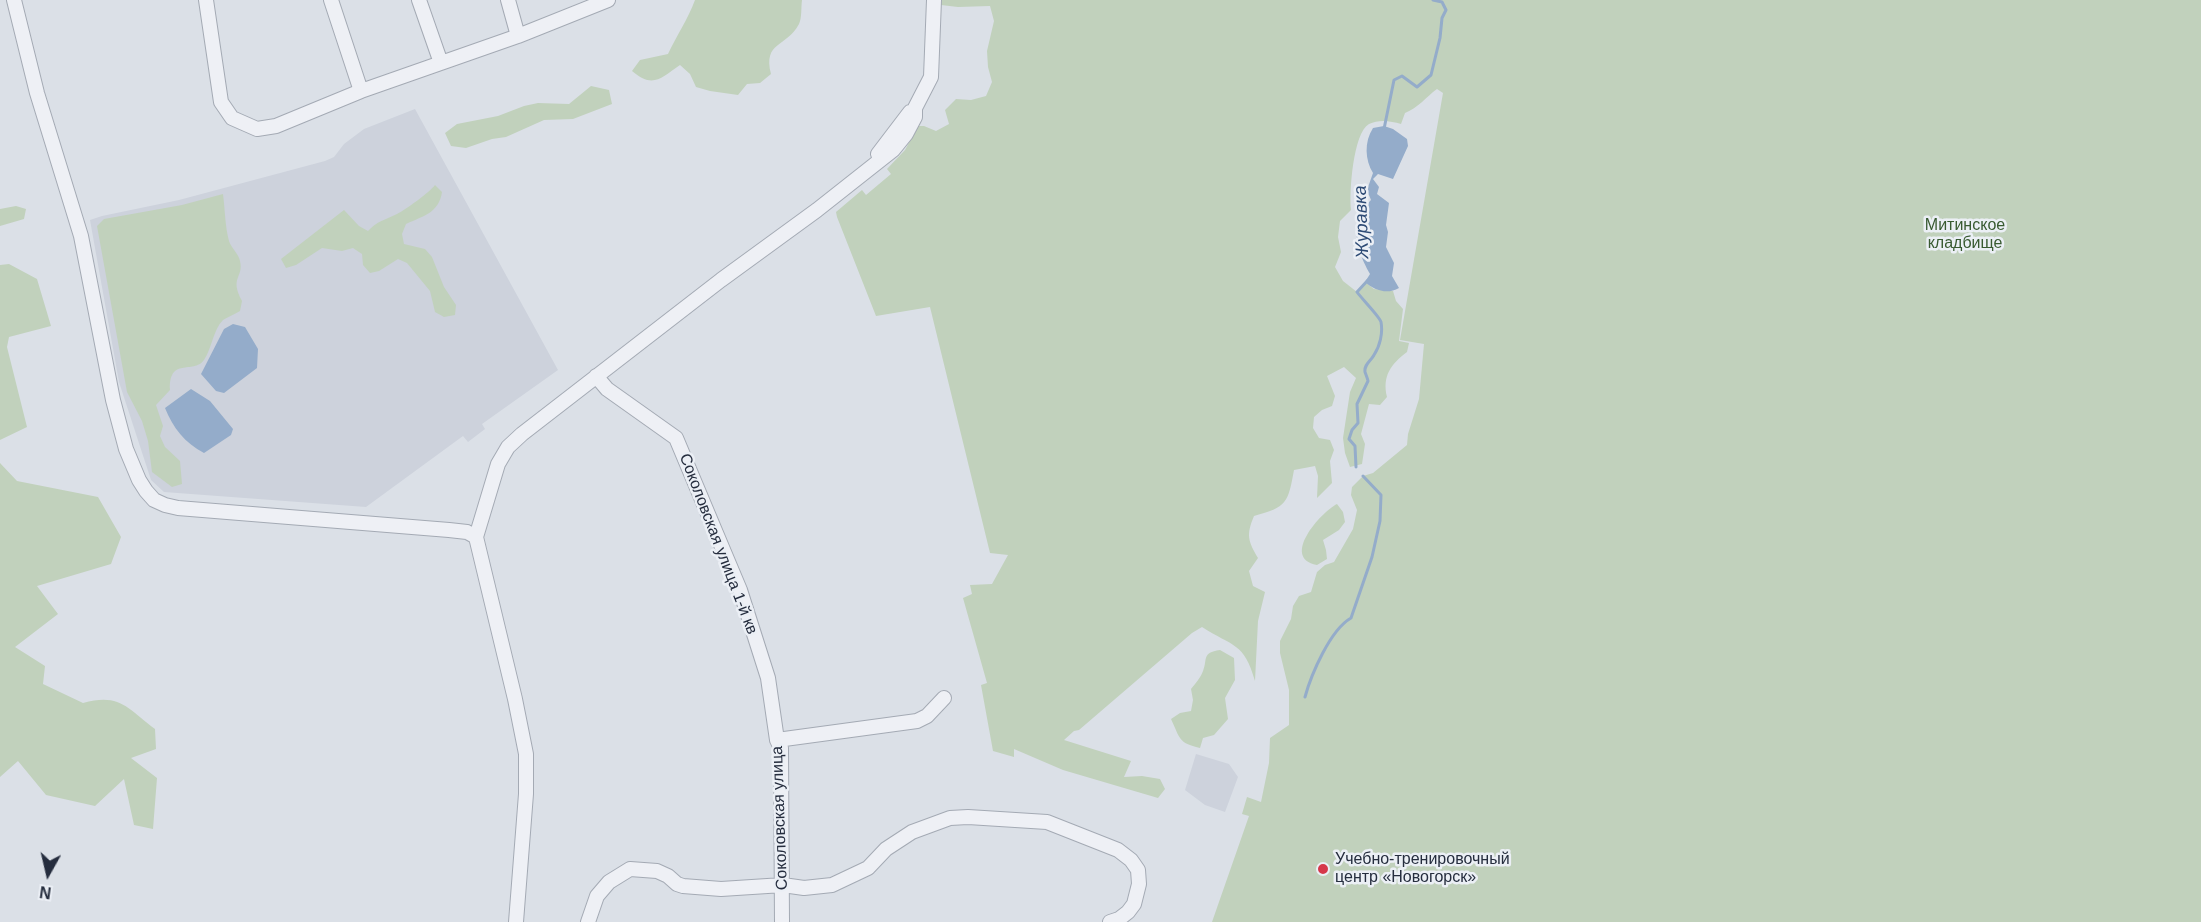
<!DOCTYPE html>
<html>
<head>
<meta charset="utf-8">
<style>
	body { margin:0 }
	#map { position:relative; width:2201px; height:922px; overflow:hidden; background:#dbe0e7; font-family:Helvetica,sans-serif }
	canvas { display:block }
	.north { position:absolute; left:18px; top:844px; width:60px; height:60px; -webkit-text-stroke:4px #ebeff5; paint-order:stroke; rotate:188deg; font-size:16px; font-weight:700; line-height:24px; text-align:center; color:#252d3e }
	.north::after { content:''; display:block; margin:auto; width:21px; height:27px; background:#252d3e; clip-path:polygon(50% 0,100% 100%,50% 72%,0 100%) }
</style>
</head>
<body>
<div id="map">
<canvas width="2201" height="922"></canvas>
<div class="north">N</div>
</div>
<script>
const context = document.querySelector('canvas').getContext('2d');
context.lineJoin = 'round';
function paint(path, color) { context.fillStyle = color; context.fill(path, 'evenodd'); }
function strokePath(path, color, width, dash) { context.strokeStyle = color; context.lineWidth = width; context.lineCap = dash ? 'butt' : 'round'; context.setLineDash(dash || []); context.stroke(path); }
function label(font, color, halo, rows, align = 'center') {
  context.font = font + ' Helvetica,sans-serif'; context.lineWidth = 5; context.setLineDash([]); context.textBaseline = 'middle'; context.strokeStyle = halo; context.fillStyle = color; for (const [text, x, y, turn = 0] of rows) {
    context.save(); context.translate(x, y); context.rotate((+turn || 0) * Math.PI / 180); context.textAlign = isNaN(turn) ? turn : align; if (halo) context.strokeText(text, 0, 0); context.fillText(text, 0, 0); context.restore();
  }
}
paint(new Path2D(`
	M 415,109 L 558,370 L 482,424 L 485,429 L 468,442 L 463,436 L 366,507 L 164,492 L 151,480 L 119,382 L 90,220 L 102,216 L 179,200 L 325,161 L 334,157 L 344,144 L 364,129 Z
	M 1196,754 L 1229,764 L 1238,777 L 1225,812 L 1205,805 L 1185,790 Z`), '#cdd2dc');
paint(new Path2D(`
	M 695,0 L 802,0 C 801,7 802,18 799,24 C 786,48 763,41 771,74 L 760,83 L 747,84 L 738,95 L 710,91 L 696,87 L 690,74 L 680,65 C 661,78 653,89 632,71 L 640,60 L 668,54 C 677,35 688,19 695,0 Z
	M 942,0 L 2201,0 L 2201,922 L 1212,922 L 1249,816 L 1242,814 L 1247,797 L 1261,802 L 1269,763 L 1270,738 L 1289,725 L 1289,690 L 1280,653 L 1280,641 L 1291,619 L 1293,606 L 1299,596 L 1311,592 L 1317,572 L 1325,565 L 1334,562 L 1353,529 L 1357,510 L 1351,495 L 1352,487 L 1363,476 L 1373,473 L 1407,445 L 1408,434 L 1419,399 L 1424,344 L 1400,340 L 1443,93 L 1437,89 C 1426,97 1418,108 1405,113 L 1401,124 C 1391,121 1379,119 1369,124 C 1353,133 1349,193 1351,210 L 1340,221 L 1338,237 L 1341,252 L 1335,267 L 1343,281 L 1357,292 L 1365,282 L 1374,289 L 1393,291 L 1396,301 L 1403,309 L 1399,341 L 1409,343 L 1407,352 C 1391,364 1382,376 1387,397 L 1380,405 L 1369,404 L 1361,434 L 1365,444 L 1362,464 L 1350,467 L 1345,453 L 1343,438 L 1350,392 L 1356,378 L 1344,367 L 1327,376 L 1335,396 L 1332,406 L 1322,410 L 1314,417 L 1313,428 L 1319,438 L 1330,440 L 1334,450 L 1330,461 L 1332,483 L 1317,498 L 1318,476 L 1315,466 L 1294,470 C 1288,503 1287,507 1254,516 C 1246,535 1248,541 1258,558 L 1249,571 L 1253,586 L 1265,592 L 1258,621 L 1255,681 C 1244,642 1233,647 1202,627 L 1192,633 L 1079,730 L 1074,731 L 1064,740 L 1131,761 L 1124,777 L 1142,776 L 1160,779 L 1165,789 L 1158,798 L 1063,770 L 1014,749 L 1014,757 L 993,751 L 981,685 L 987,683 L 963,598 L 972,594 L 970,585 L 992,584 L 1008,555 L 990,553 L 930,307 L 876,316 L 837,217 L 836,212 L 862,190 L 866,195 L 891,174 L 887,169 L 905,150 L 918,126 L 924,126 L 936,131 L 949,124 L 945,110 L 956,99 L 971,100 L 986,96 L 992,82 L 988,67 L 987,51 L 994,21 L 990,6 L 958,7 L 941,5 Z
	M 591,86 L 609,90 L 612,104 L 573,119 L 544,120 L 506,137 L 492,139 L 466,148 L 451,146 L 445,133 L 457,124 L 498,116 L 524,106 L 538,103 L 569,104 Z
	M 435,185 L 442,192 C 439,213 423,216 406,224 L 402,234 L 404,244 L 425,249 L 432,257 L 444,287 L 456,305 L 455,315 L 444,317 L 435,312 L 430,291 L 407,263 L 398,259 L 379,271 L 370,273 L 363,265 L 362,254 L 353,248 L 342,251 L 322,248 L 296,265 L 286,268 L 281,259 L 344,210 L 359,226 L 368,231 C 377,221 385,220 397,214 C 405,210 430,192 435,185 Z
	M 223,194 C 225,209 225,226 229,241 C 231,248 239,254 240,261 C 244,278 229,277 242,301 L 240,311 C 235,314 228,317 223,320 C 213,330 212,348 204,360 C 193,375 169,356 170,390 L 156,405 L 163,426 L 160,436 L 165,447 L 180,461 L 182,484 L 172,487 L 152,472 L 148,441 L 142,421 L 127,392 L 97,226 L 104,219 L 182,205 Z
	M 16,206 L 26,209 L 24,219 L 0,226 L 0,209 Z
	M 9,264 L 37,279 L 51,326 L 9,337 L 7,347 L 27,427 L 0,440 L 0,265 Z
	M 0,463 L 17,481 L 98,497 L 121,537 L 111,564 L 37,586 L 58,614 L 15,647 L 45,666 L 43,684 L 83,703 C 120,693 127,708 155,729 L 156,749 L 131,758 L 157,778 L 153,829 L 134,825 L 124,779 L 95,806 L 46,795 L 18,761 L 0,777 Z
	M 1337,504 L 1343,512 L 1345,522 L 1339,530 L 1323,540 L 1326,550 L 1327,559 L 1317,565 C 1280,558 1321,512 1337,504 Z
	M 1220,650 L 1234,658 L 1235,680 L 1225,698 L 1228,719 L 1214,735 L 1203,738 L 1200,748 C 1178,743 1180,738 1171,719 L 1180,713 L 1191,711 L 1193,700 L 1191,689 C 1195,684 1201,677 1203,671 C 1208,659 1201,653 1220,650 Z`), '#c1d1bc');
paint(new Path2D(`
	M 1384,126 L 1393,129 L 1407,139 L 1408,146 L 1393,179 L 1378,174 L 1373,179 L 1379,187 L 1377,194 L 1389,203 L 1386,225 L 1388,232 L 1386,247 L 1394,263 L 1392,276 L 1399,288 C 1387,295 1374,290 1365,282 L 1370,274 C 1362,260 1352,238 1359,221 C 1360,217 1365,213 1368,209 L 1366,205 L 1371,200 L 1367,190 L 1373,173 C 1365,160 1364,142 1373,128 Z
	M 233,324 L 245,327 L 258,349 L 257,368 L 224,393 L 216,391 L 201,374 L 224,329 Z
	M 191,389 L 210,401 L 233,429 L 231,435 L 204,453 C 185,443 173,428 165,408 Z`), '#94acca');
strokePath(new Path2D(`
	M 1384,129 L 1394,80 L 1402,76 L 1417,87 L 1431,75 L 1440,38 L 1442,18 L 1446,10 L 1442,2 L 1433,0
	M 1356,467 L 1355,446 L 1349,439 L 1352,430 L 1358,423 L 1357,404 L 1368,381 C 1368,380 1365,372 1365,372 C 1364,364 1371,361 1374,355 C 1380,346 1383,333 1381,322 C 1380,317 1362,299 1357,292 L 1368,280
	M 1305,697 C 1311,675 1330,630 1351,618 L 1372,557 L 1380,521 L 1381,495 L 1363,476`), '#94acca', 3);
const minor = new Path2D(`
	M 14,0 L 37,93 L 81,236 L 113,400 L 126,449 L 139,480 L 146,491 L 154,500 L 165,505 L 178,508 L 449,530 L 467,532 L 476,537
	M 206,0 L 221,102 L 232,118 L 257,129 L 276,126 L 361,91 L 518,36 L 608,0
	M 331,0 L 361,91
	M 419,0 L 441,63
	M 508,0 L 518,36
	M 878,154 L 910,112
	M 596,376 L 607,389 L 676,438 L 740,590 L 768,678 L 777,740 L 781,748 L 782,922
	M 777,740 L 917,721 L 927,716 L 944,698
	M 516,922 L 526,794 L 526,754 L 515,699 L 476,537 L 498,464 L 508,447 L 522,434 L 721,280 L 817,210 L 893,150 L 906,134 L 915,117 L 915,108 L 931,77 L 934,0
	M 588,922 L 597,896 L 609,882 L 630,869 L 657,871 L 668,876 L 677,884 L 683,886 L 721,889 L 783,885 L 804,888 L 832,885 L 868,868 L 886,849 L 912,832 L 950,818 L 968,817 L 1047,822 L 1118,850 L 1131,860 L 1138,870 L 1139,884 L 1134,904 L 1128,912 L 1119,919 L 1110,922`);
strokePath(minor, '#a4aab4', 16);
strokePath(minor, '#eef0f5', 14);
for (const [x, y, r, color] of [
	[1323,869,6,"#d6374a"]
]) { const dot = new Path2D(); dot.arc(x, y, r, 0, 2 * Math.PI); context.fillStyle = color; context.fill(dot); strokePath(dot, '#ebeff5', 2); }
label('16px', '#385a31', '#ebeff5', [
	["Митинское",1965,226],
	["кладбище",1965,244]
]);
label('16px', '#252d3e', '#ebeff5', [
	["Соколовская улица 1-й кв",718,544,69],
	["Соколовская улица",780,818,-92]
]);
label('16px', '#252d3e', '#ebeff5', [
	["Учебно-тренировочный",1335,860],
	["центр «Новогорск»",1335,878]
], 'left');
label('italic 18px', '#2d4a74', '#ebeff5', [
	["Журавка",1362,222,-92]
]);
</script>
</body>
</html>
